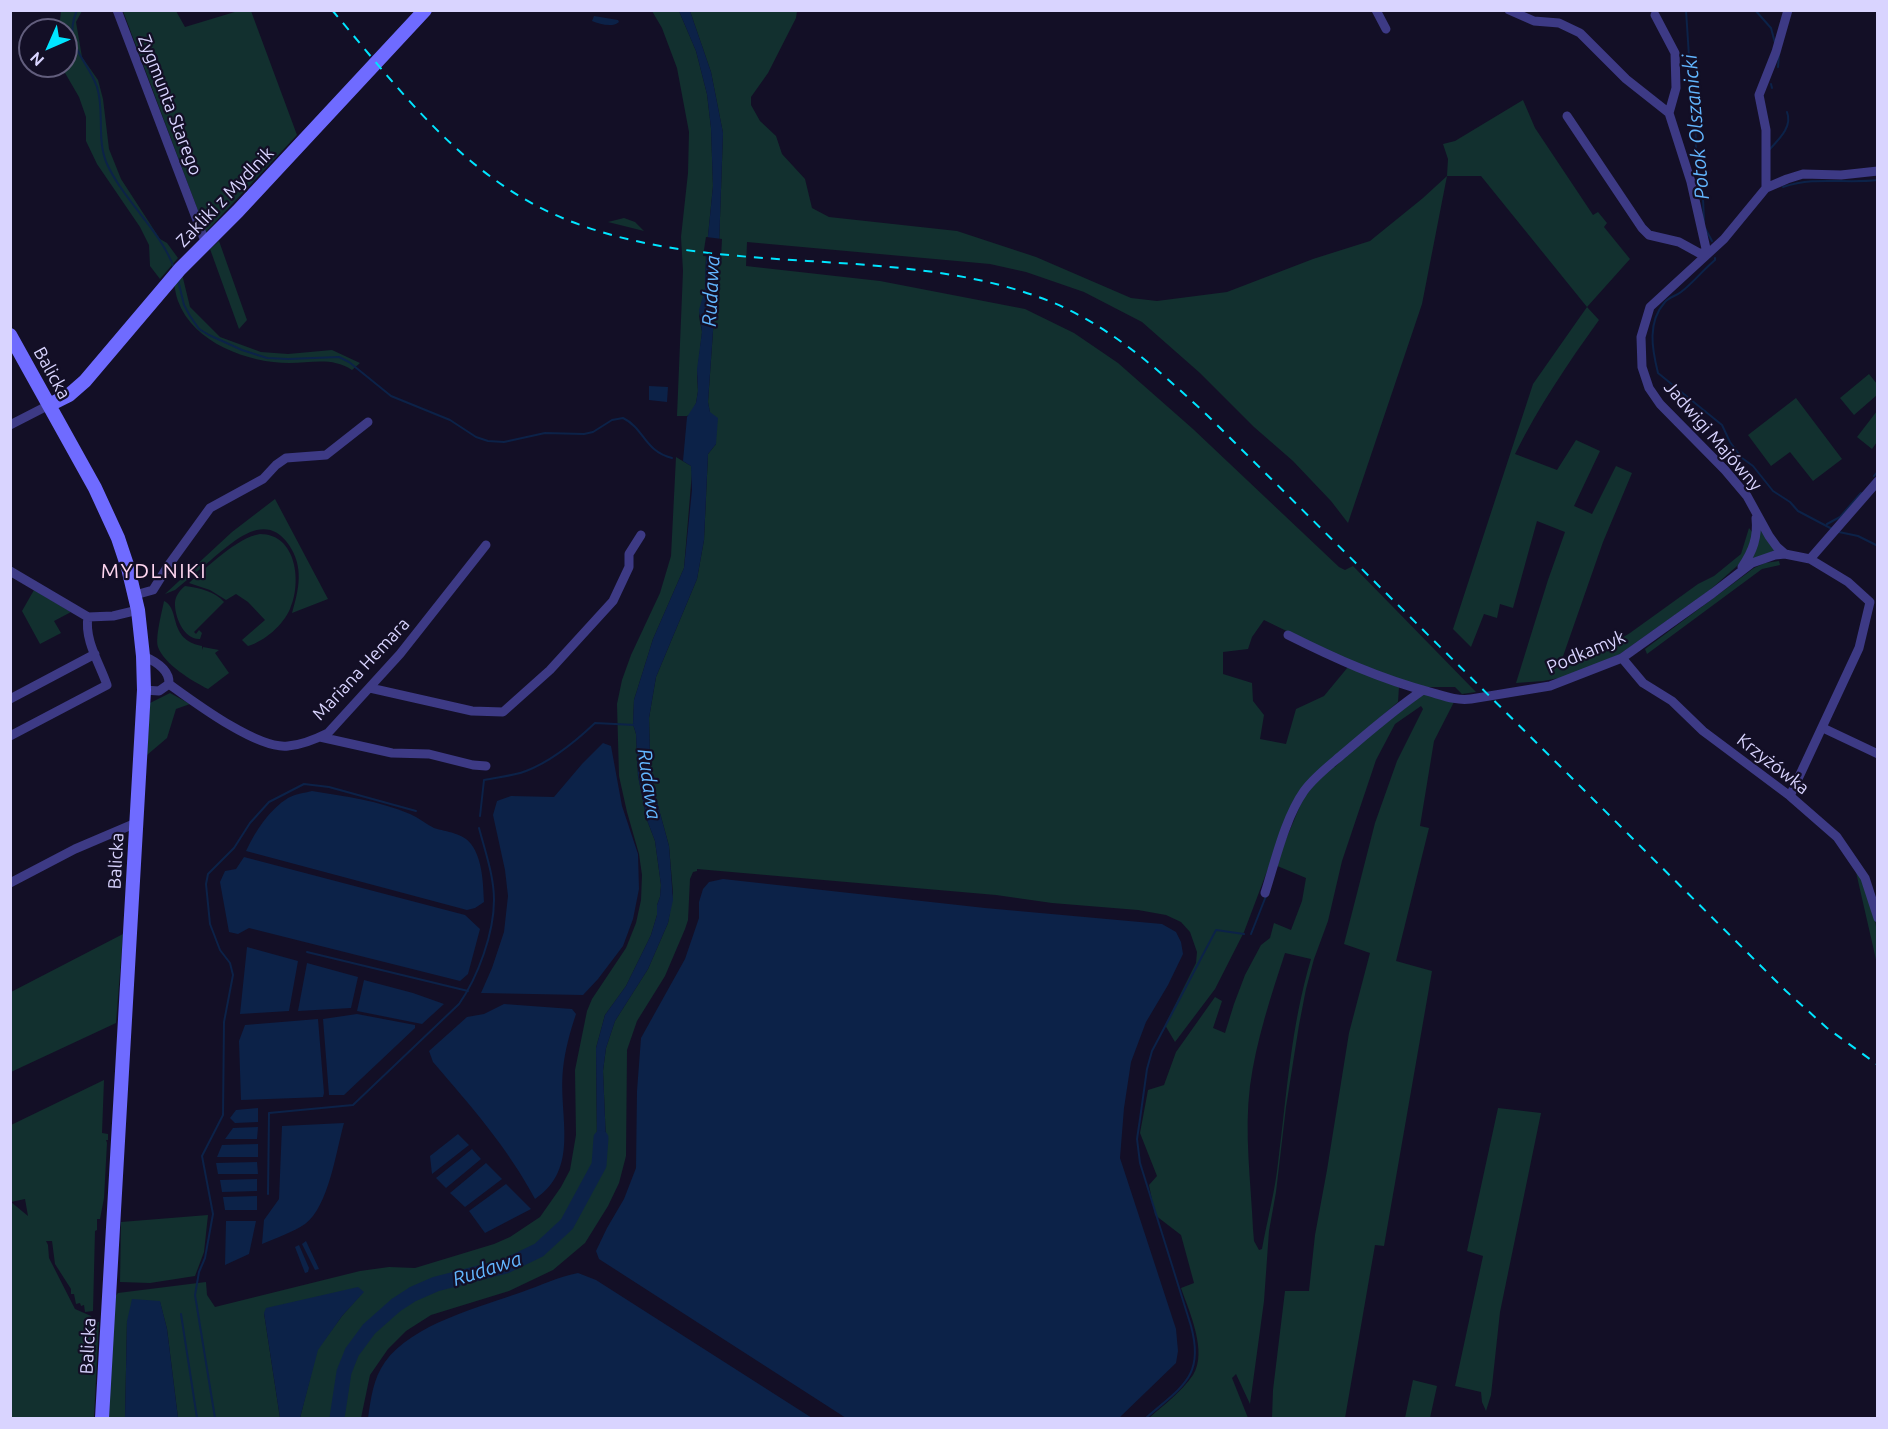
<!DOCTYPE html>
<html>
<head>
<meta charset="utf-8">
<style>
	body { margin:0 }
	#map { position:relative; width:1888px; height:1429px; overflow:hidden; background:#130f26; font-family:Ubuntu,sans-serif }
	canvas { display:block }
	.frame { position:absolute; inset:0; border:12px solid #d9d4ff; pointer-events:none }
	.north { position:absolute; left:18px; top:18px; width:60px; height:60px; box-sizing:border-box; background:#130f26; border:2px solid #625e7d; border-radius:50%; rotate:225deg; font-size:16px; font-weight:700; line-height:24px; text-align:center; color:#d9d4ff }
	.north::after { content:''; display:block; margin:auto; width:21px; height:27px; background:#00e5ff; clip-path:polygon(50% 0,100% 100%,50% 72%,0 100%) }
</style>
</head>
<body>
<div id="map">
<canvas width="1888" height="1429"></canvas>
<div class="frame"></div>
<div class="north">N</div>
</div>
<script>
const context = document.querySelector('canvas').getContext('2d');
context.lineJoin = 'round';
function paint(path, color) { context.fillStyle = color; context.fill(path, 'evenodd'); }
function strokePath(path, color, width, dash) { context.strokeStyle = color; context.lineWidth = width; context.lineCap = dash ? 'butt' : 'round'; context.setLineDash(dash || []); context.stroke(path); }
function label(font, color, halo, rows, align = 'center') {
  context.font = font + ' Ubuntu,sans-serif'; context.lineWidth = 4.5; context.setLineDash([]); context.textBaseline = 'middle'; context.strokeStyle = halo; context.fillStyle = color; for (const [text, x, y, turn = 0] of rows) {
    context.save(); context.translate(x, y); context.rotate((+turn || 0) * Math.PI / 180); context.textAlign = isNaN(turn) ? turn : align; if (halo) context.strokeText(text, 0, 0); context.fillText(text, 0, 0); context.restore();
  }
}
paint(new Path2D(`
	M 61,11 L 82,11 L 76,22 L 82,57 L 98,80 L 103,99 L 109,149 L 121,179 L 160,239 L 167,243 L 178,258 L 160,279 L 150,266 L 149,245 L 140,227 L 97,164 L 86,141 L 86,117 L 79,97 L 61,66 L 66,66 L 66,30 L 59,30 Z
	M 123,11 L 176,11 L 185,27 L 238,11 L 251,11 L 297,135 L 206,232 Z
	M 652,11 L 679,11 L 696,51 L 707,94 L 711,128 L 713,186 L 706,256 L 705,289 L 699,316 L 702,332 L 697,376 L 698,391 L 696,403 L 691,414 L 687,416 L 677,416 L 683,271 L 681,237 L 688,173 L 689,132 L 677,68 L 662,28 Z
	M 690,11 L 797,11 L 796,18 L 768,73 L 751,97 L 751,105 L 760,121 L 776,136 L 782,154 L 805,179 L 812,208 L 829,217 L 957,231 L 1036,257 L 1131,298 L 1157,301 L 1227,292 L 1313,259 L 1370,241 L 1423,198 L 1447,176 L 1448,159 L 1443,144 L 1455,141 L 1523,100 L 1535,128 L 1593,215 L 1598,212 L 1607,223 L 1604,227 L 1630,259 L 1587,307 L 1599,320 C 1568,363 1539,406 1515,454 L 1557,470 L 1576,440 L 1600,451 L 1574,506 L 1592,514 L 1616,466 L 1632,473 L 1603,542 L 1561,662 L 1571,664 L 1580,654 L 1612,644 L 1630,633 L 1698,584 L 1714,576 L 1741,554 L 1749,528 L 1753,533 L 1746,558 L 1710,590 L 1620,654 L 1570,676 L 1543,681 L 1516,683 L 1548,580 L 1565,532 L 1537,521 L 1513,608 L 1500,604 L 1497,618 L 1484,614 L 1471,647 L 1453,629 L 1533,384 L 1587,307 L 1481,176 L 1447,176 L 1422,304 L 1348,523 L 1331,501 L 1293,461 L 1254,427 L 1200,373 L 1142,322 L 1084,292 L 1026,272 L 990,264 L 747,242 L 746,266 L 880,281 L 1025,309 L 1074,333 L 1118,363 L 1193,429 L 1339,567 L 1345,570 L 1353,566 L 1476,692 L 1462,694 L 1455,687 L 1410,687 L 1342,658 L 1264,620 L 1252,637 L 1248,649 L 1223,652 L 1223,674 L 1252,683 L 1253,701 L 1264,715 L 1260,739 L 1286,744 L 1296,709 L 1324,696 L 1348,667 L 1399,687 L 1398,702 L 1319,770 L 1289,813 L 1244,932 L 1215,989 L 1175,1042 L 1165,1025 L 1196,963 L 1197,952 L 1190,932 L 1181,922 L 1166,915 L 1138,910 L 1052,903 L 996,895 L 697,869 L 697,871 L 693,872 L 690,879 L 688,920 L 685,929 L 665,976 L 637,1021 L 627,1050 L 626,1156 L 619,1183 L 608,1206 L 585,1243 L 553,1270 L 509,1291 L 431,1315 L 406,1331 L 388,1349 L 370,1375 L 361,1418 L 300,1418 L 317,1350 L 342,1316 L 363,1292 L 264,1313 L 280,1418 L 178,1418 L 167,1329 L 160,1302 L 127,1321 L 125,1418 L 108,1418 L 114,1298 L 118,1293 L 206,1282 L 207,1295 L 215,1307 L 360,1271 L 389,1267 L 415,1268 L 494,1244 L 510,1237 L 540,1217 L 561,1187 L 570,1170 L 576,1135 L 575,1070 L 587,1011 L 592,999 L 626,948 L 636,923 L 641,900 L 642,875 L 639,854 L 627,812 L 619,776 L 617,704 L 622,680 L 631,655 L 660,593 L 671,556 L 676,457 L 691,466 L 692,472 L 684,568 L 653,639 L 634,700 L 633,724 L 636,734 L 638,776 L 647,820 L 655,841 L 661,885 L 660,897 L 657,905 L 657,915 L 651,935 L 626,986 L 605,1015 L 596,1048 L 597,1143 L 595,1156 L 602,1158 L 606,1141 L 603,1071 L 606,1048 L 615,1021 L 648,969 L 668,923 L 673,893 L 669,846 L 654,791 L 650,759 L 649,718 L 656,677 L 697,579 L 704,540 L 708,454 L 716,444 L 708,402 L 719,246 L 723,133 L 711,72 Z
	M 624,218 L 635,222 L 644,231 L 608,222 Z
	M 219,241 L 247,320 L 239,329 L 210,249 Z
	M 182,274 L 190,307 L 220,337 L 261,352 L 288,354 L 332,350 L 360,363 L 352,370 C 332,357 312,363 289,363 C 249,363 193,343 178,301 C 176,296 175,289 174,283 Z
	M 1869,374 L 1877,384 L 1877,395 L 1854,415 L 1840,398 Z
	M 1796,398 L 1842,459 L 1813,481 L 1790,452 L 1771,466 L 1748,435 Z
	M 1877,411 L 1877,442 L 1872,449 L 1857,437 Z
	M 275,499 L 328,599 L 292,613 C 299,589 304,567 289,545 C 265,510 233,542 211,560 C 199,570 187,580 175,590 L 165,594 L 232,532 Z
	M 1759,525 L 1775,550 L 1750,563 Z
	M 260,534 C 297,534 302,583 290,609 C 283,625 265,641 248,646 L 242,640 L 265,620 L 248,602 L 236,594 L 226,600 L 210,590 L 189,583 C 206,568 238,537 260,534 Z
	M 1779,561 L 1780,565 L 1762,569 L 1647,654 L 1645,649 L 1754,568 L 1765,563 Z
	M 185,586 C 199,588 215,591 224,602 L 194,632 L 196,634 L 199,630 L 202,633 L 200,639 C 184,640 174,616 175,602 C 176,595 180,590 185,586 Z
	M 34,590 L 71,612 L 54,621 L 61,633 L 40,644 L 22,611 Z
	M 164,601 C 181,609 167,639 202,646 L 202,650 L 203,647 L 219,650 L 215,653 L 229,673 L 208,689 C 192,681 164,664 158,647 C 155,637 162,612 164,601 Z
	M 170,693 L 190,704 L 176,709 L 167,738 L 147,755 L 150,703 Z
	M 1428,693 L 1454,702 L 1434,741 L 1420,826 L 1429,828 L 1396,961 L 1432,971 L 1384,1246 L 1375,1245 L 1345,1418 L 1272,1418 L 1273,1390 L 1285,1291 L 1309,1291 L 1315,1235 L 1327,1170 L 1349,1033 L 1370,953 L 1344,944 L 1375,823 L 1397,761 L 1423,709 L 1421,706 L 1395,724 L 1376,760 L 1342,861 L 1328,921 L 1314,959 L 1306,989 L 1299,1025 L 1286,1107 L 1276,1192 L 1269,1231 L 1264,1301 L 1250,1404 L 1236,1374 L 1232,1378 L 1248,1418 L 1149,1418 C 1164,1405 1182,1391 1193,1375 C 1208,1352 1189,1311 1181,1288 L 1194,1283 L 1181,1235 L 1155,1215 L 1149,1185 L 1157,1176 L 1140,1133 L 1148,1090 L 1164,1085 L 1176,1052 L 1215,997 L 1222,1001 L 1213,1028 L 1225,1033 L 1234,1004 L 1245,975 L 1261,945 L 1270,938 L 1274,923 L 1291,930 L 1302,901 L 1306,878 L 1275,865 L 1303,799 L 1313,785 L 1332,766 L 1335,767 L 1354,747 L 1419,697 ZM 1285,953 L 1311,959 C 1291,1026 1287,1093 1278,1163 C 1275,1192 1267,1220 1262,1249 L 1259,1250 L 1254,1241 L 1253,1229 C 1251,1182 1244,1133 1250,1086 C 1256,1041 1271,996 1285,953 Z
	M 1856,872 C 1878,898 1877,932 1877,964 Z
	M 123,934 L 116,1023 L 11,1072 L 11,992 Z
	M 104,1080 L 102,1133 L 108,1134 L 108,1140 L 106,1140 L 107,1143 L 104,1198 L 100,1219 L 97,1219 L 97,1230 L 95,1231 L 93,1311 L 85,1312 L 84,1305 L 81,1306 L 80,1303 L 76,1304 L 74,1294 L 71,1294 L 71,1289 L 55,1264 L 52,1241 L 46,1241 L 48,1245 L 49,1258 L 75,1309 L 91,1316 L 93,1321 L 99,1322 L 94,1418 L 11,1418 L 11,1125 ZM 25,1199 L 28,1216 L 11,1202 Z
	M 1498,1108 L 1541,1113 L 1500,1312 L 1491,1395 L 1486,1411 L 1482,1402 L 1481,1392 L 1455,1386 L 1483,1256 L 1467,1251 Z
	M 208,1215 L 204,1252 L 195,1276 L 150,1283 L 120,1282 L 121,1222 Z
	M 1413,1380 L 1437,1386 L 1430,1418 L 1405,1418 Z`), '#12302f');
paint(new Path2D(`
	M 679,11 L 690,11 L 711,72 L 723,133 L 719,246 L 708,402 L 710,412 L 718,418 L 716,444 L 708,454 L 704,540 L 697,579 L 656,677 L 649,718 L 650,759 L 654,791 L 669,846 L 673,900 L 668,923 L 648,969 L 615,1021 L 606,1048 L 603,1071 L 606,1141 L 602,1159 L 595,1156 L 597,1143 L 596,1048 L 605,1015 L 626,986 L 651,935 L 657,915 L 657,905 L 660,897 L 661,885 L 655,841 L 647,820 L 638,776 L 636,734 L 633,724 L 634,700 L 653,639 L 684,568 L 692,490 L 691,466 L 683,461 L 687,417 L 696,403 L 698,391 L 697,369 L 702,332 L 699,310 L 705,289 L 706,256 L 713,186 L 711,128 L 707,94 L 696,51 Z
	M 594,16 L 618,20 L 619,22 C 612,28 600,24 592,21 Z
	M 649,386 L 668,387 L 667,402 L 649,400 Z
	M 603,743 L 611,746 L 622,806 L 638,854 L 639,889 L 633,919 L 623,946 L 598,979 L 583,995 L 481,993 L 492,968 L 504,932 L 508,896 L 505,870 L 493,815 L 497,801 L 511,796 L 554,797 L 582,764 Z
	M 312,791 C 344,796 380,801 410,814 C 419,818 426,824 434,828 C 447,832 463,833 471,844 C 483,860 483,884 484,902 L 475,908 L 467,910 L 246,851 C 256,830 269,810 288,798 C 295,794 304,793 312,791 Z
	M 244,857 L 465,915 L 480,929 L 468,974 L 460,981 L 249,928 L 238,934 L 229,932 L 220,882 L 225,871 L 236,869 Z
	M 723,879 L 985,908 L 1162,924 L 1176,932 L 1181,942 L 1183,954 L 1168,985 L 1146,1022 L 1131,1062 L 1124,1108 L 1120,1158 L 1176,1329 L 1178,1351 L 1176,1363 L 1119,1418 L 846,1418 L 599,1259 L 596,1251 L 607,1228 L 624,1199 L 636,1168 L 637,1091 L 641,1038 L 685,959 L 699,918 L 699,902 L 703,889 L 709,882 Z
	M 247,947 L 298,961 L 289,1011 L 240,1014 Z
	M 307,963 L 358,977 L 351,1008 L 298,1011 Z
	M 364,980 L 413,993 L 444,1004 L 422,1024 L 357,1011 Z
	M 504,1004 L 572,1009 L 576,1014 C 570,1032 565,1050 563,1069 C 558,1116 581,1168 535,1199 C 508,1148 470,1105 433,1062 L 429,1051 L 467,1017 L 484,1014 Z
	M 357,1014 L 415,1025 L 415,1028 L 344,1095 L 329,1095 L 323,1019 Z
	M 318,1019 L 324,1093 L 323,1097 L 241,1100 L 239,1041 L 245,1025 Z
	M 258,1108 L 258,1122 L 235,1123 L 230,1118 L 236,1110 Z
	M 344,1123 C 336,1151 329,1206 305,1224 C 293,1232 276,1238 262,1244 L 264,1220 L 279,1199 L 282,1126 Z
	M 258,1127 L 257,1139 L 225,1139 L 233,1128 Z
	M 458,1134 L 469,1145 L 432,1174 L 430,1156 Z
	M 258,1144 L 258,1157 L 217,1157 L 222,1145 Z
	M 472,1149 L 481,1159 L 446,1188 L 436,1178 Z
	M 257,1162 L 258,1174 L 218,1174 L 216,1163 Z
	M 486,1163 L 502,1179 L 465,1207 L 450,1193 Z
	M 257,1179 L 257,1191 L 222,1192 L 220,1180 Z
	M 506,1184 L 531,1209 L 485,1233 L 469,1211 Z
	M 257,1196 L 257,1210 L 225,1210 L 223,1197 Z
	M 226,1221 L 256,1221 L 249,1254 L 225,1265 Z
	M 306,1241 L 319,1269 L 315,1270 L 302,1244 Z
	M 299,1245 L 309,1268 L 308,1272 L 305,1273 L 295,1247 Z
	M 578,1273 L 596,1280 L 812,1418 L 368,1418 C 371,1398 373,1379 385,1362 C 412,1324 480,1307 522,1292 C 542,1285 557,1277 578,1273 Z
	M 358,1287 L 364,1292 L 342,1316 L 318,1350 L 300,1418 L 280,1418 L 264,1313 L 266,1308 Z
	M 132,1299 L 160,1301 L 167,1329 L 178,1418 L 125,1418 L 127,1321 Z`), '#0c2248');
paint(new Path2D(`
	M 706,237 L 722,239 L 721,258 L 703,256 Z`), '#130f26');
strokePath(new Path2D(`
	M 77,10 C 62,45 87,58 97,87 C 105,112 96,139 107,164 C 124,201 161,231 174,268
	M 1686,10 L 1690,72 L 1695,104 L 1696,150 L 1703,198 L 1704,222
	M 1755,10 L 1771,28 L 1775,43
	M 1778,67 L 1779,55
	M 1771,84 L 1772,88
	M 1769,150 C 1778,140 1793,127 1787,112
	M 1783,187 C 1816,176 1844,184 1878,180
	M 1705,228 L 1712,241
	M 1715,258 L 1715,260 C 1703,270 1693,283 1681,292 C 1676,296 1669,297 1665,302 C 1647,322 1652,349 1658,373 L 1722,425 L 1730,442 L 1742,458 L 1753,466 L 1773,491 L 1790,502 L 1798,511 L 1834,530
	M 178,280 L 184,305 L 190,316 L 199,329 L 209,335 L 242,350 L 267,358 L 288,359 L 339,357 L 349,362 L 391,396 L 450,420 L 476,437 L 488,441 L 504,442 L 545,433 L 584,434 L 593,432 L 612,420 L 623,418 C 644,428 645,452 672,458
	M 1874,476 L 1878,471
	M 1827,524 L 1840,517 L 1861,493
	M 1839,532 L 1858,536 L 1878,546
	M 480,816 L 484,780 C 498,777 513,776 526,771 C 552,761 575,742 595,723 L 635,725
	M 1251,934 L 1266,896
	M 307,952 L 468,991
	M 268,1194 L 269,1113 L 353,1105 L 459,1004 C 478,977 494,933 494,900 C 494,876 485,851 479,828
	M 181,1314 L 197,1418
	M 215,1418 L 195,1295 L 199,1272 L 205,1258 L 213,1214 L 202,1156 L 223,1115 L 224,1022 L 233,975 L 230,963 L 220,950 L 210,924 L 206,884 L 208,874 L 234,848 L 250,823 L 269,802 L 304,784 L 329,787 L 416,811
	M 1146,1418 C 1181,1387 1205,1377 1191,1326 L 1140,1163 L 1137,1139 L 1140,1119 L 1147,1069 L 1152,1051 L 1216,930 L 1244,934`), '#0c2248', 2);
strokePath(new Path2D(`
	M 337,1418 L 344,1372 L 352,1352 L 369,1329 L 396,1305 L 413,1294 L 436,1284 L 506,1266 L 539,1250 L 567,1224 L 599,1165 L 601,1138`), '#0c2248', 15);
strokePath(new Path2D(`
	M 117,10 L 206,244
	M 1376,10 L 1386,29
	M 1509,10 L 1534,21 L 1559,23 L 1580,33 L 1626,79 L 1669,113 L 1691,182 L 1707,253 L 1699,253 L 1679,242 L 1649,235 L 1642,228 L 1567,116
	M 1655,15 L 1675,53 L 1676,88 L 1669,113
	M 1766,188 L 1766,130 L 1759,95 L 1776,52 L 1788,10
	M 10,425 L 49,405
	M 1810,559 L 1878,481
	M 1742,567 C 1753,551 1758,537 1756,518
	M 10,571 L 88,617 L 113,616 L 138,610
	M 135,595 L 153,590 L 168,566 L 210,508 L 263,479 L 276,465 L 286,458 L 326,455 L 368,422
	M 1288,635 C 1334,658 1380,679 1430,692 C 1444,696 1457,701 1471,699 L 1550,686 L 1622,658 L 1713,593 L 1752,563 L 1775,555 L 1785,554
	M 143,656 C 155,661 170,670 169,684
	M 1622,658 L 1643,683 L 1672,701 L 1703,731 L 1790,796 L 1837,837 L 1865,878 L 1878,918
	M 169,684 C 194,702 258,750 288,746 C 302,745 316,739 328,733 L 400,654 L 486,545
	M 370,688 L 472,711 L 503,712 L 550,670 L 613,601 L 629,567 L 629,554 L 641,535
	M 144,690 L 159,691 L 169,684
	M 10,699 L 95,654
	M 1823,728 L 1878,754
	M 10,736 L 107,685 C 100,664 84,640 88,617
	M 320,737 L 392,753 L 429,754 L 473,765 L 486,766
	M 1790,796 L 1859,648 L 1870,602 L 1848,582 L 1810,559 L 1785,554 L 1777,547 L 1769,536 L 1747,496 L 1725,470 L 1660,404 L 1649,388 L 1642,367 L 1641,337 L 1650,307 L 1724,239 L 1766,188 L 1787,179 L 1803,174 L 1841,175 L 1878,171
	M 10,883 L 75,849 L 136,823
	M 1265,893 C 1275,862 1285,818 1304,791 C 1315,776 1330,765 1344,753 C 1370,731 1395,709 1423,690`), '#3d3a85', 9);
strokePath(new Path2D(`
	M 10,335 L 95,488 L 118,538 L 128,568 L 138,610 L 143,656 L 144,690 L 102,1418
	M 49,405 L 69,395 L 85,381 L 180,269 L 238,211 L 425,10`), '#6f6bff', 14);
strokePath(new Path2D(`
	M 332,10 C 393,82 451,160 535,205 C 693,288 892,236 1054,303 C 1114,329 1161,372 1208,416 L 1786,991 L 1827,1028 L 1878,1065`), '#00e5ff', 2, [9, 8]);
label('18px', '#d9d4ff', '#130f26', [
	["Zygmunta Starego",170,105,69],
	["Zakliki z Mydlnik",225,197,-46],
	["Balicka",52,373,61],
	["Jadwigi Majówny",1713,436,49],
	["Podkamyk",1586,652,-23],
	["Mariana Hemara",361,669,-47],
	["Krzyżówka",1773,764,38],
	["Balicka",116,861,-87],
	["Balicka",88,1346,-87]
]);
label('italic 20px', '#62b6ff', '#130f26', [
	["Potok Olszanicki",1696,127,-95],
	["Rudawa",711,291,-87],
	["Rudawa",649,784,82],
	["Rudawa",487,1269,-18]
]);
context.letterSpacing = '1.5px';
label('21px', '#ffd6f0', '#130f26', [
	["MYDLNIKI",154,571]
]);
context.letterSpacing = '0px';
</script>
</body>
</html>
